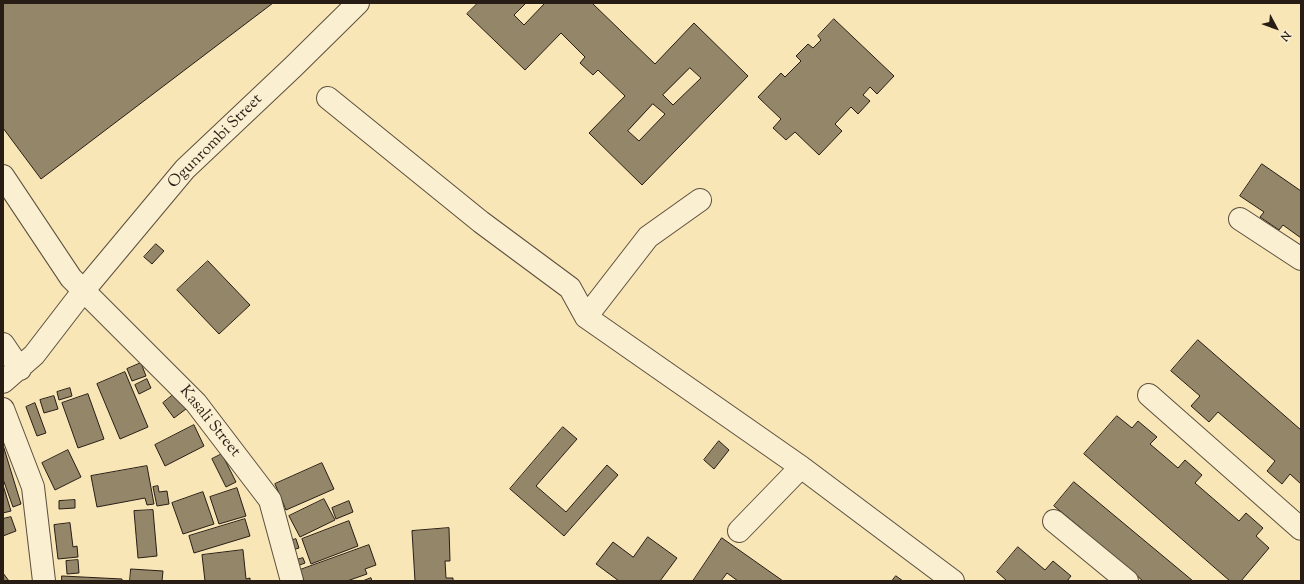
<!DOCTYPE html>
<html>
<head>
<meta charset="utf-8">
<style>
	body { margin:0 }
	#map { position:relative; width:1304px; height:584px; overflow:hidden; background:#f8e6b7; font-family:"Sorts Mill Goudy",serif }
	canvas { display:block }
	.frame { position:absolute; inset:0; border:4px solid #281d15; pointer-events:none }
	.north { position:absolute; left:1256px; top:8px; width:40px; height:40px; -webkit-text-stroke:3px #faefd0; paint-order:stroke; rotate:131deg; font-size:11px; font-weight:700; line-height:16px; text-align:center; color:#281d15 }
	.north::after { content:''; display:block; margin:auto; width:14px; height:18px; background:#281d15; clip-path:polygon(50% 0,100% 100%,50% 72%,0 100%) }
</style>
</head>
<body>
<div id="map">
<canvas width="1304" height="584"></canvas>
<div class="frame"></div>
<div class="north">N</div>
</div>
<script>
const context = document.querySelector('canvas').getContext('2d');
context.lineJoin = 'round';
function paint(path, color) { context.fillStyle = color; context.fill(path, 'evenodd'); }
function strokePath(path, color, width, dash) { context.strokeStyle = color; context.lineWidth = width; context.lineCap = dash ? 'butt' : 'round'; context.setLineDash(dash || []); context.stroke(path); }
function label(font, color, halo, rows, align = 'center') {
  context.font = font + ' "Sorts Mill Goudy",serif'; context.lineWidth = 3; context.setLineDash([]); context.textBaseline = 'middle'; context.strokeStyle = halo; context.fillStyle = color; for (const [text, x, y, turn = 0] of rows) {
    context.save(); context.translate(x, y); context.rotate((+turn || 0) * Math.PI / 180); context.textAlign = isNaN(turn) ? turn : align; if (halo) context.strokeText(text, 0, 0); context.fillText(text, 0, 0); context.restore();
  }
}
const building = new Path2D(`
	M 3,3 L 273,3 L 41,179 L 3,128 Z
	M 478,3 L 526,3 L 514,15 L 524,25 L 545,3 L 592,3 L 655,64 L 694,23 L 748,76 L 642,185 L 589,133 L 625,96 L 598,70 L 593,75 L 580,63 L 585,57 L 561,33 L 525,70 L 467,14 ZM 690,68 L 701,78 L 673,105 L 663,95 ZM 653,104 L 665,114 L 639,141 L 628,131 Z
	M 834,19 L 894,76 L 877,94 L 870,87 L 863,95 L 870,101 L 858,114 L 851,107 L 835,124 L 842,131 L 819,155 L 795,132 L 786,140 L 773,128 L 781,119 L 758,97 L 781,73 L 785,77 L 801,61 L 796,56 L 808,44 L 813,48 L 821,40 L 818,36 Z
	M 1262,164 L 1301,191 L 1301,238 L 1283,225 L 1279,230 L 1260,217 L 1264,212 L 1240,196 Z
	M 156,244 L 164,251 L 152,264 L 144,257 Z
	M 208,261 L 250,305 L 219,334 L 177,290 Z
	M 1198,340 L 1301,430 L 1301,484 L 1290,474 L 1282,484 L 1267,471 L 1275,461 L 1218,412 L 1209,422 L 1191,406 L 1200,396 L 1171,371 Z
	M 141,363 L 146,376 L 132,381 L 127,369 Z
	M 125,372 L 148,427 L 120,439 L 97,384 Z
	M 147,379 L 151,388 L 139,394 L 135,385 Z
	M 70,388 L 72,396 L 59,400 L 57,392 Z
	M 178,391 L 190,406 L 174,418 L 163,403 Z
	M 88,394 L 104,439 L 78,448 L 62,403 Z
	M 54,396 L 58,409 L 44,413 L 40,400 Z
	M 35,403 L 46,433 L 37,436 L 26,407 Z
	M 1117,416 L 1132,428 L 1138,421 L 1157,437 L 1150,444 L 1178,468 L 1185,460 L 1202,475 L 1195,483 L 1239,521 L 1246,513 L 1263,528 L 1256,536 L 1269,548 L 1241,581 L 1230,581 L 1084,454 Z
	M 194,425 L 204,446 L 165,466 L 155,445 Z
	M 563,427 L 577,439 L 536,486 L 566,512 L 607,465 L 618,475 L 564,536 L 510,489 Z
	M 719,441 L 729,450 L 714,469 L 704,460 Z
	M 3,445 L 21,504 L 13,507 L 3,479 Z
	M 68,450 L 81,477 L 55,490 L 42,463 Z
	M 222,454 L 236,482 L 226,487 L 212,459 Z
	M 322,463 L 334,489 L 286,510 L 275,484 Z
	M 147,466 L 154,504 L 147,505 L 145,498 L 97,507 L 91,476 Z
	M 1074,482 L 1193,581 L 1143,581 L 1102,546 L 1077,536 L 1082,529 L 1054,506 Z
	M 3,485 L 11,511 L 3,513 Z
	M 158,486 L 159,492 L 167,491 L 169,504 L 157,506 L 153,487 Z
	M 237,488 L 246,516 L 219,524 L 210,497 Z
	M 203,492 L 214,524 L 183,534 L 172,503 Z
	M 324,499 L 335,520 L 300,537 L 289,516 Z
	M 75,500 L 75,508 L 59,509 L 59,501 Z
	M 349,501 L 353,512 L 336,519 L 332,508 Z
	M 153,510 L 157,556 L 138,558 L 134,511 Z
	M 11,517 L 16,531 L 3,536 L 3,519 Z
	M 245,519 L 250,536 L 194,553 L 189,536 Z
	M 349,521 L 358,546 L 311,564 L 302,539 Z
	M 70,523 L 73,547 L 77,546 L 78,557 L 58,559 L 54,525 Z
	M 449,528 L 450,561 L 445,561 L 446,578 L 453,578 L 453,581 L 415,581 L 412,531 Z
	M 648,537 L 677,558 L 660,581 L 619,581 L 596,564 L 613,542 L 633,557 Z
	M 722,538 L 783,581 L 738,581 L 727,573 L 721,581 L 693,581 Z
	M 296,539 L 299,548 L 289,551 L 286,542 Z
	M 369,545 L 376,565 L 365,569 L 367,574 L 347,581 L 304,581 L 300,570 Z
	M 1018,547 L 1045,570 L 1053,561 L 1071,576 L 1067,581 L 1007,581 L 997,572 Z
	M 243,550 L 246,579 L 250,578 L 250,581 L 205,581 L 202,555 Z
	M 303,558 L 305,563 L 292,568 L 290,562 Z
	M 78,560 L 79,573 L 67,574 L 66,561 Z
	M 131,569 L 163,571 L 162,581 L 130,581 Z
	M 3,573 L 9,581 L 3,581 Z
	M 62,576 L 122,579 L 122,581 L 62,581 Z
	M 896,576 L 903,581 L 892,581 Z
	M 371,578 L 372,581 L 363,581 Z`);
paint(building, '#948669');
strokePath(building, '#281d15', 1);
const minor = new Path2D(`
	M 328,98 L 481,222 L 570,288 L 586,317 L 801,467 L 953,581
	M 3,176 L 71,278 L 196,403 L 270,500 L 292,581
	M 1240,219 L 1301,259
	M 586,317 L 648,237 L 700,200
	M 3,344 L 20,369
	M 3,382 L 34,355 L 84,290 L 185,169 L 293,67 L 358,3
	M 1149,395 L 1301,529
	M 3,409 L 33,487 L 44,581
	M 1054,521 L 1127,581
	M 739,531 L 801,467`);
strokePath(minor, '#5c4f3e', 24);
strokePath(minor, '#faefd0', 22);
label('16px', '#281d15', '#faefd0', [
	["Ogunrombi Street",216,142,-45],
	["Kasali Street",209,422,51]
]);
</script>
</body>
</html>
